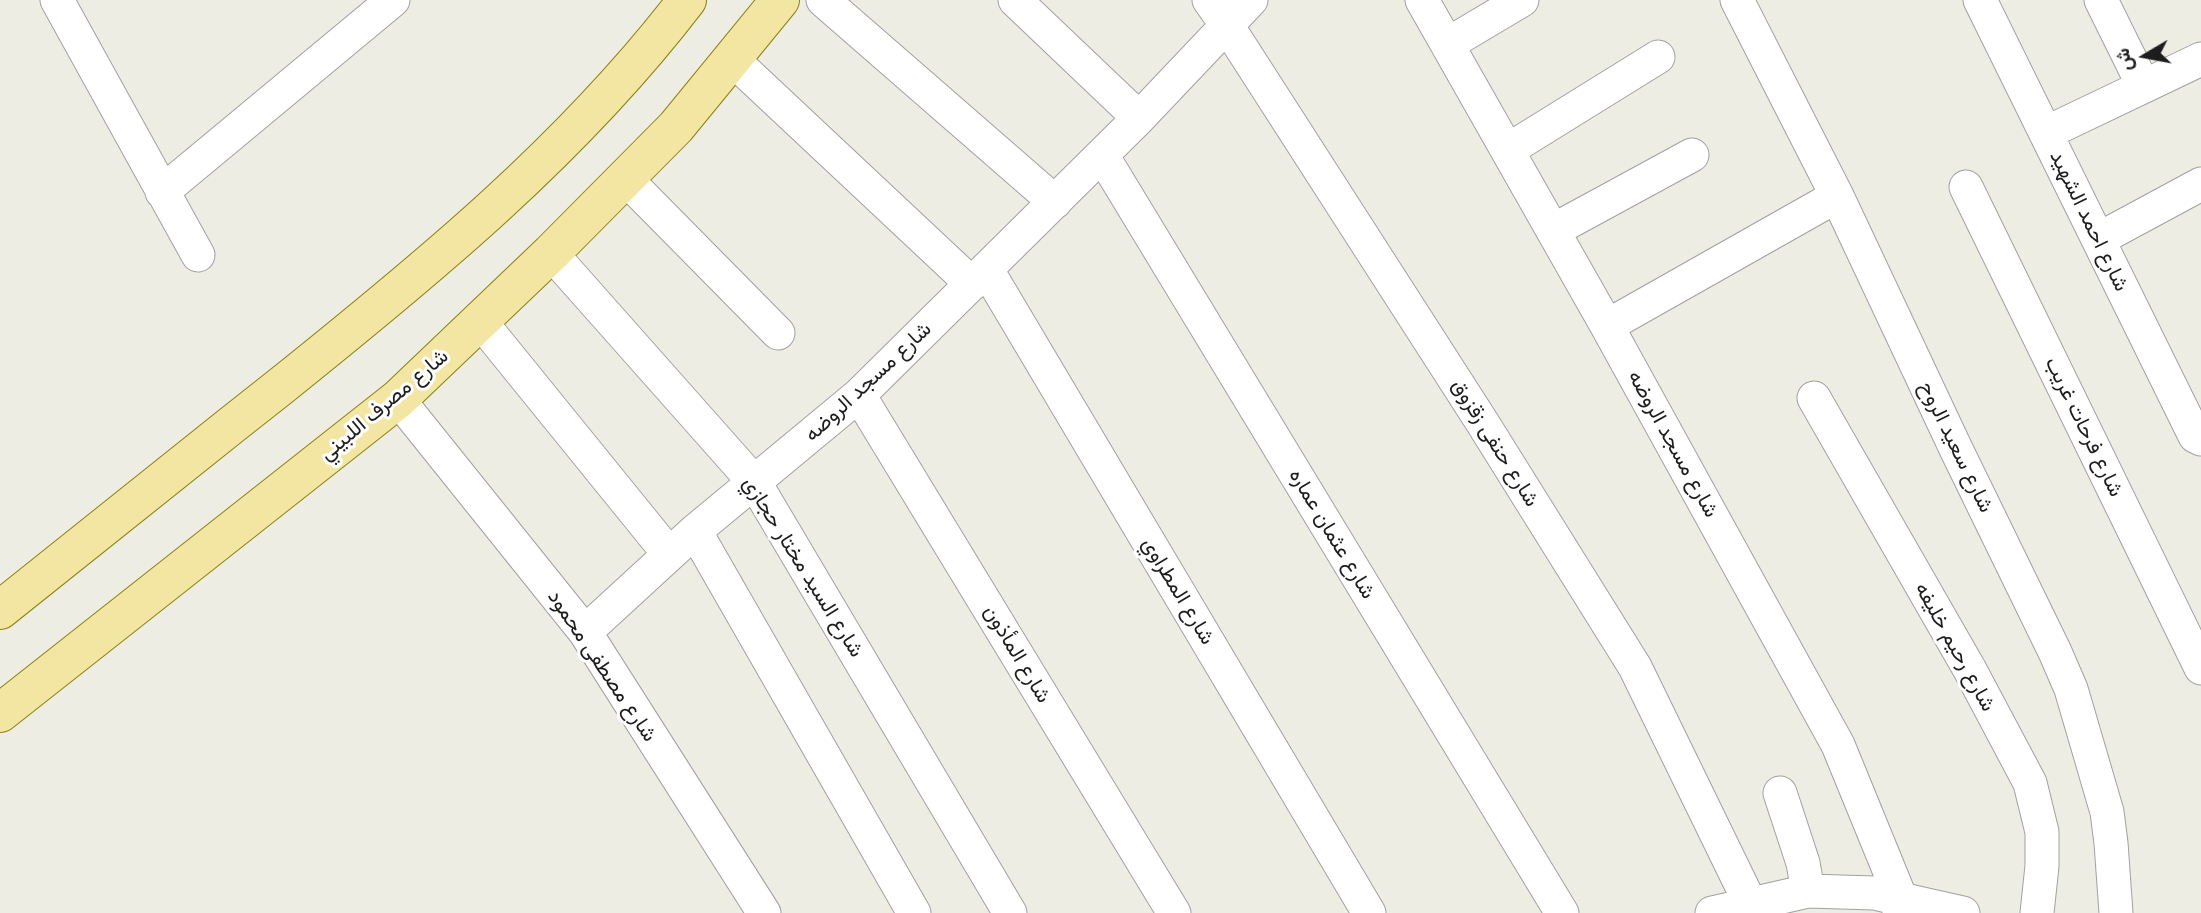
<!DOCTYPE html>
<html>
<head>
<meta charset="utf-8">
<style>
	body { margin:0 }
	#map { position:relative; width:2201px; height:913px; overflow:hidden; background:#edede4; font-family:Montserrat,Vazirmatn,sans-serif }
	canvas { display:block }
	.north { position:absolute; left:2110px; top:21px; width:70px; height:70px; -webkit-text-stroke:5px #fff; paint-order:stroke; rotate:260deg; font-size:19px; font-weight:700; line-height:28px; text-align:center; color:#1d1d1d }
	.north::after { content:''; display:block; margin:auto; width:24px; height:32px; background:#1d1d1d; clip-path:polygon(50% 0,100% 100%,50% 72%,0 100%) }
</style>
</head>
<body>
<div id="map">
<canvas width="2201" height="913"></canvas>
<div class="north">ش</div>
</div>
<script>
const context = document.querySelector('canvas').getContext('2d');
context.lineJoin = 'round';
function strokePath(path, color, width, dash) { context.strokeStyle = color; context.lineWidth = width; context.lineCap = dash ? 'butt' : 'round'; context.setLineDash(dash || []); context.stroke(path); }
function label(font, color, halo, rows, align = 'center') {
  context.font = font + ' Montserrat,Vazirmatn,sans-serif'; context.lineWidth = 6; context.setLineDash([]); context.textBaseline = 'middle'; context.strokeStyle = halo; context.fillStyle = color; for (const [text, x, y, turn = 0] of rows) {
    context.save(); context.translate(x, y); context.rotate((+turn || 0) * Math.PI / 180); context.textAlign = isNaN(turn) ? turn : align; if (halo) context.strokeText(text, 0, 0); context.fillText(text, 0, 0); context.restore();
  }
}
const minor = new Path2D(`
	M 57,0 L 198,255
	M 823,0 L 1055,202
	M 1015,0 L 1139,118
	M 1209,0 L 1228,27 L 1482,422 L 1635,667 L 1750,903
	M 1422,0 L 1607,326 L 1838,745 L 1901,899 L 1899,913
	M 1737,0 L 1837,196 L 1956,449 L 2055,652 L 2071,689 L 2107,812 L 2111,843 L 2116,913
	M 1980,0 L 2195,436 L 2201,439
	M 2101,0 L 2143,85
	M 1448,44 L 1522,0
	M 732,59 L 972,284
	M 2046,133 L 2201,59
	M 1508,150 L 1658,57
	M 1102,155 L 1562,913
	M 625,178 L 778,333
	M 1966,187 L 2201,668
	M 162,192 L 393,0
	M 1554,230 L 1692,155
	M 2099,239 L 2201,184
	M 551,253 L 755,483 L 1010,913
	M 987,270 L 1369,913
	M 480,321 L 669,554
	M 1607,326 L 1837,196
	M 859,395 L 1174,913
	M 1814,398 L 1970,670 L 2030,783 L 2042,832 L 2042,866 L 2037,913
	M 398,399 L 585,632 L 764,913
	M 695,531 L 914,913
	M 585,632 L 695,531 L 859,395 L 1139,118 L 1251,0
	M 1780,793 L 1803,863 L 1808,891
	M 1712,913 L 1808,891 L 1874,893 L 1963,913`);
const major = new Path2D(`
	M 0,610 C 94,535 187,460 281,386 C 427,269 573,149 687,0
	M 0,713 L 398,399 L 551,253 L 676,127 L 780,0`);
strokePath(minor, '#a1a1a1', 35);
strokePath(major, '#89820d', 40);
strokePath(minor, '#fff', 33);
strokePath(major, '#f3e6a3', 38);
label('21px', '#1d1d1d', '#fff', [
	["شارع احمد الشهيد",2089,221,64],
	["شارع مسجد الروضه",868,382,-43],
	["شارع مصرف اللبيني",384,405,-40],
	["شارع فرحات غريب",2084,427,64],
	["شارع حنفى زقزوق",1495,443,58],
	["شارع مسجد الروضه",1673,444,61],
	["شارع سعيد الروح",1956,447,64],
	["شارع عثمان عماره",1332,534,59],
	["شارع السيد مختار حجازي",803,567,58],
	["شارع المطراوي",1178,591,59],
	["شارع رحيم خليفه",1955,647,61],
	["شارع المأذون",1017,654,59],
	["شارع مصطفى محمود",602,666,56]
]);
</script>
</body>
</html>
